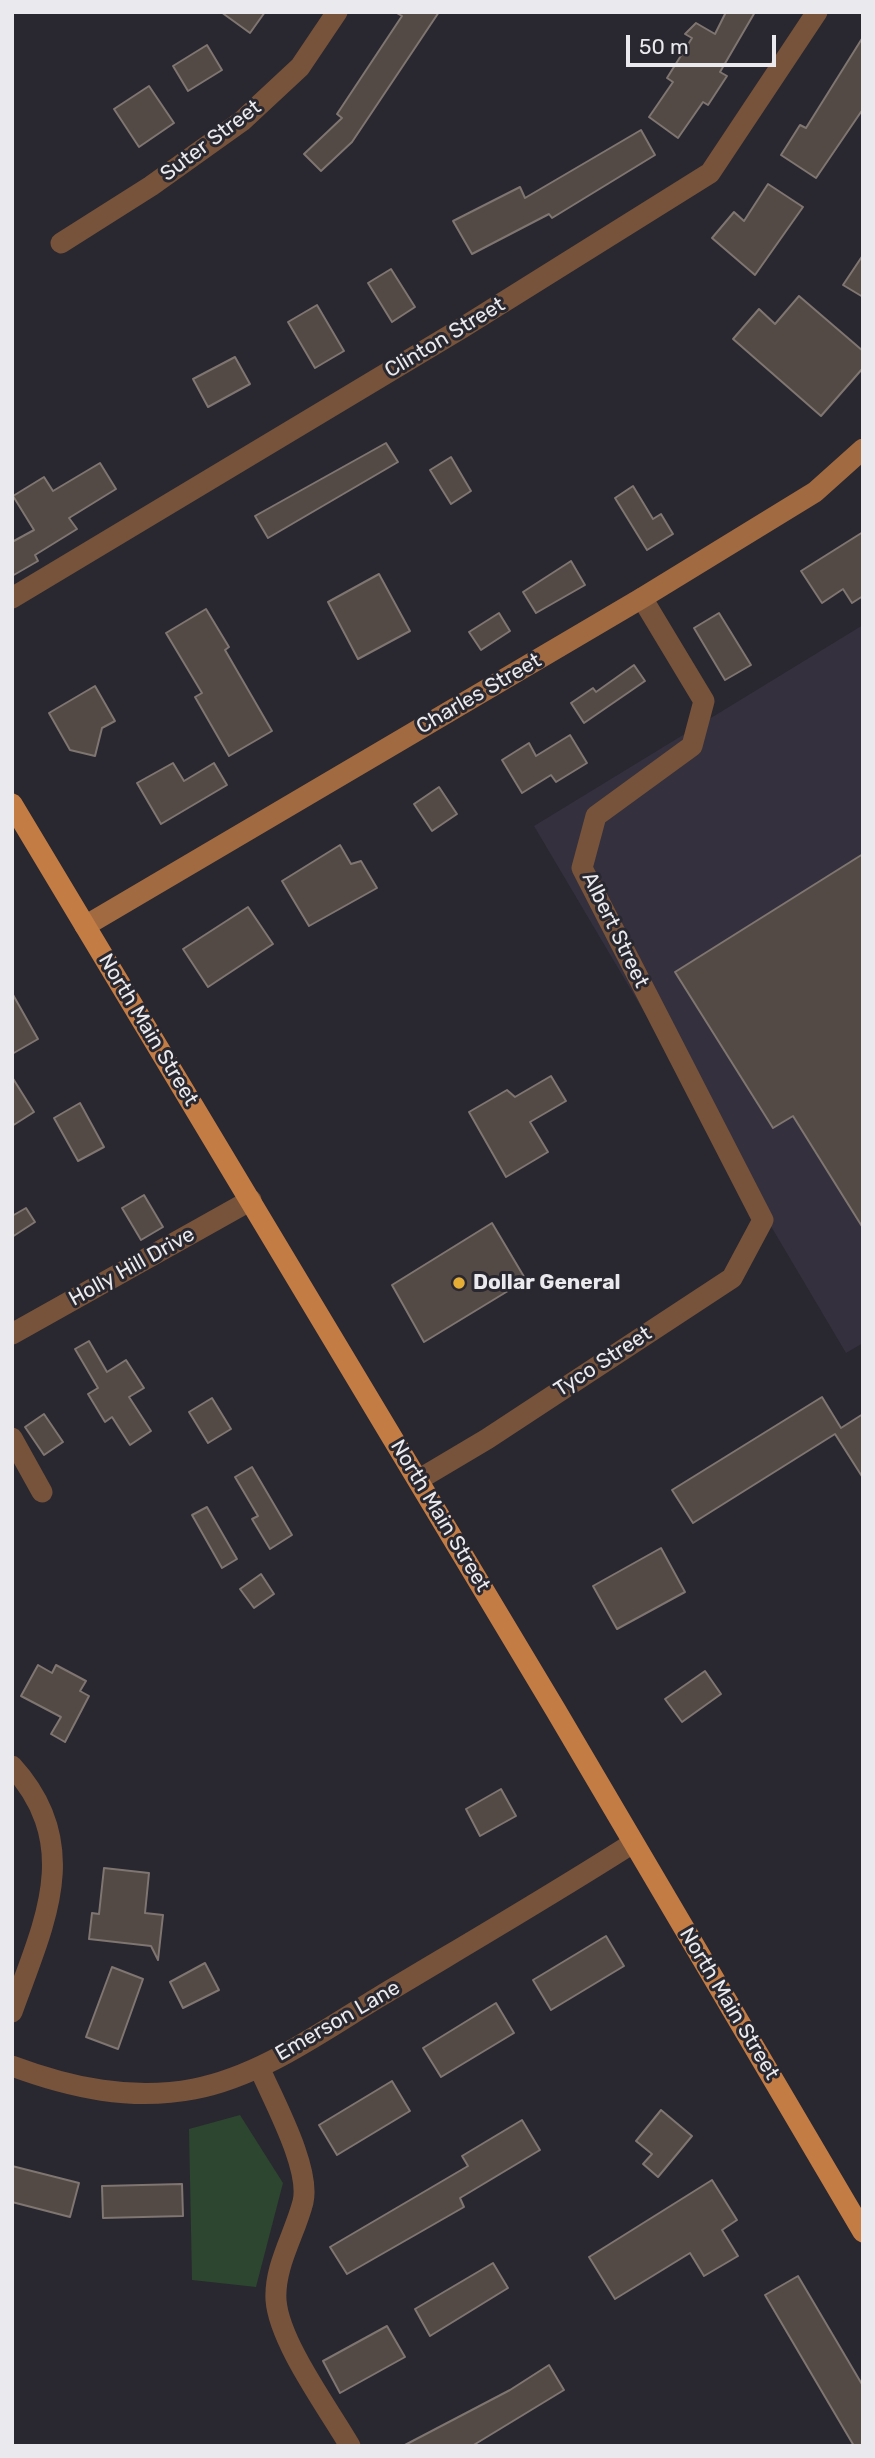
<!DOCTYPE html>
<html>
<head>
<meta charset="utf-8">
<style>
	body { margin:0 }
	#map { position:relative; width:875px; height:2458px; overflow:hidden; background:#29272f; font-family:Rubik,sans-serif }
	canvas { display:block }
	.frame { position:absolute; inset:0; border:14px solid #eae9ee; pointer-events:none }
	.scale { position:absolute; left:626px; top:35px; width:150px; height:32px; box-sizing:border-box; border:4px solid #eae9ee; border-top:0; padding-left:9px; font-size:21px; line-height:24px; white-space:nowrap; color:#eae9ee; -webkit-text-stroke:5px #29272f; paint-order:stroke }
</style>
</head>
<body>
<div id="map">
<canvas width="875" height="2458"></canvas>
<div class="frame"></div>
<div class="scale">50 m</div>
</div>
<script>
const context = document.querySelector('canvas').getContext('2d');
context.lineJoin = 'round';
function paint(path, color) { context.fillStyle = color; context.fill(path, 'evenodd'); }
function strokePath(path, color, width, dash) { context.strokeStyle = color; context.lineWidth = width; context.lineCap = dash ? 'butt' : 'round'; context.setLineDash(dash || []); context.stroke(path); }
function label(font, color, halo, rows, align = 'center') {
  context.font = font + ' Rubik,sans-serif'; context.lineWidth = 6; context.setLineDash([]); context.textBaseline = 'middle'; context.strokeStyle = halo; context.fillStyle = color; for (const [text, x, y, turn = 0] of rows) {
    context.save(); context.translate(x, y); context.rotate((+turn || 0) * Math.PI / 180); context.textAlign = isNaN(turn) ? turn : align; if (halo) context.strokeText(text, 0, 0); context.fillText(text, 0, 0); context.restore();
  }
}
paint(new Path2D(`
	M 863,625 L 863,1343 L 846,1353 L 534,826 Z`), '#34303d');
paint(new Path2D(`
	M 240,2115 L 283,2183 L 256,2287 L 192,2280 L 189,2129 Z`), '#2c462f');
const building = new Path2D(`
	M 221,12 L 265,12 L 250,33 Z
	M 395,12 L 439,12 L 352,142 L 321,171 L 304,154 L 342,118 L 337,114 L 402,16 Z
	M 726,12 L 755,12 L 720,72 L 727,76 L 708,105 L 703,102 L 678,138 L 649,117 L 673,82 L 667,78 L 692,38 L 685,34 L 696,23 L 715,34 Z
	M 863,37 L 863,109 L 816,178 L 781,155 L 800,125 L 806,128 Z
	M 207,45 L 222,70 L 188,91 L 173,66 Z
	M 149,86 L 174,123 L 139,147 L 114,109 Z
	M 641,130 L 655,155 L 552,218 L 549,214 L 472,254 L 453,221 L 520,187 L 525,198 Z
	M 768,184 L 803,207 L 755,275 L 712,238 L 734,212 L 744,221 Z
	M 863,255 L 863,297 L 843,285 Z
	M 391,269 L 415,307 L 392,322 L 368,283 Z
	M 799,296 L 863,351 L 863,368 L 821,416 L 733,339 L 759,309 L 775,324 Z
	M 317,305 L 344,351 L 315,368 L 288,322 Z
	M 235,357 L 250,384 L 208,407 L 193,379 Z
	M 386,443 L 398,462 L 268,538 L 255,516 Z
	M 451,457 L 471,491 L 451,504 L 430,470 Z
	M 100,463 L 116,489 L 69,518 L 77,529 L 35,555 L 38,561 L 12,576 L 12,542 L 34,530 L 13,496 L 44,477 L 53,491 Z
	M 633,486 L 653,519 L 661,514 L 673,534 L 647,550 L 615,498 Z
	M 863,532 L 863,596 L 852,603 L 843,589 L 822,603 L 801,571 Z
	M 571,561 L 585,585 L 536,613 L 523,592 Z
	M 379,574 L 410,631 L 358,659 L 328,602 Z
	M 206,609 L 229,647 L 225,650 L 272,731 L 229,756 L 195,697 L 202,693 L 166,633 Z
	M 499,613 L 510,631 L 481,650 L 469,632 Z
	M 719,613 L 751,665 L 725,680 L 694,628 Z
	M 634,665 L 645,681 L 584,723 L 571,703 L 593,688 L 596,692 Z
	M 95,686 L 115,721 L 102,728 L 95,756 L 70,750 L 49,713 Z
	M 570,735 L 587,763 L 556,782 L 551,775 L 522,793 L 502,760 L 529,743 L 536,756 Z
	M 173,763 L 184,781 L 214,763 L 227,785 L 161,824 L 137,783 Z
	M 439,787 L 457,814 L 432,831 L 414,804 Z
	M 340,845 L 351,864 L 361,861 L 377,888 L 309,926 L 282,881 Z
	M 863,854 L 863,1228 L 793,1116 L 773,1128 L 675,972 Z
	M 248,907 L 273,944 L 208,987 L 183,949 Z
	M 12,993 L 38,1039 L 12,1054 Z
	M 551,1076 L 566,1101 L 530,1122 L 548,1152 L 506,1177 L 469,1112 L 507,1090 L 515,1097 Z
	M 12,1077 L 34,1112 L 12,1126 Z
	M 80,1103 L 104,1147 L 78,1161 L 54,1118 Z
	M 144,1195 L 163,1227 L 141,1240 L 122,1208 Z
	M 26,1208 L 35,1222 L 12,1237 L 12,1216 Z
	M 492,1223 L 526,1280 L 424,1342 L 392,1285 Z
	M 89,1341 L 107,1372 L 126,1360 L 144,1388 L 129,1397 L 151,1431 L 130,1445 L 112,1417 L 105,1422 L 88,1394 L 98,1388 L 75,1349 Z
	M 822,1397 L 841,1428 L 863,1414 L 863,1478 L 835,1434 L 693,1523 L 672,1490 Z
	M 212,1398 L 231,1429 L 208,1443 L 189,1412 Z
	M 44,1414 L 63,1442 L 44,1455 L 25,1427 Z
	M 252,1467 L 292,1535 L 270,1549 L 252,1519 L 258,1516 L 235,1477 Z
	M 207,1507 L 237,1559 L 222,1568 L 192,1515 Z
	M 661,1548 L 685,1592 L 617,1629 L 593,1586 Z
	M 261,1574 L 274,1594 L 254,1608 L 240,1589 Z
	M 38,1665 L 52,1673 L 56,1665 L 86,1681 L 80,1691 L 89,1696 L 65,1742 L 51,1734 L 61,1717 L 21,1696 Z
	M 705,1671 L 721,1694 L 682,1722 L 665,1699 Z
	M 501,1789 L 516,1816 L 480,1836 L 466,1809 Z
	M 104,1868 L 149,1873 L 145,1913 L 163,1915 L 158,1960 L 151,1946 L 89,1939 L 92,1913 L 99,1914 Z
	M 606,1936 L 624,1966 L 551,2010 L 533,1980 Z
	M 205,1963 L 219,1990 L 183,2008 L 170,1982 Z
	M 112,1967 L 143,1979 L 118,2049 L 86,2037 Z
	M 496,2003 L 514,2033 L 441,2077 L 423,2048 Z
	M 392,2081 L 410,2111 L 337,2155 L 319,2125 Z
	M 661,2110 L 692,2136 L 658,2177 L 643,2164 L 652,2154 L 636,2141 Z
	M 522,2120 L 540,2150 L 460,2198 L 464,2207 L 347,2274 L 330,2247 L 468,2166 L 462,2156 Z
	M 12,2166 L 79,2183 L 70,2217 L 12,2202 Z
	M 712,2180 L 737,2220 L 722,2230 L 738,2256 L 704,2276 L 690,2253 L 615,2299 L 589,2257 Z
	M 182,2184 L 183,2216 L 103,2218 L 102,2186 Z
	M 493,2263 L 508,2288 L 430,2336 L 415,2309 Z
	M 798,2276 L 863,2386 L 863,2446 L 854,2446 L 765,2295 Z
	M 387,2326 L 405,2357 L 340,2393 L 323,2361 Z
	M 549,2365 L 564,2390 L 472,2446 L 403,2446 L 510,2390 Z`);
paint(building, '#534945');
strokePath(building, '#7f7571', 2);
strokePath(new Path2D(`
	M 61,243 L 151,186 L 242,121 L 300,67 L 337,12
	M 12,598 L 462,328 L 710,173 L 817,12
	M 12,1334 L 251,1200
	M 12,1438 L 42,1492
	M 418,1480 L 487,1439 L 732,1278 L 763,1220 L 582,868 L 596,816 L 692,746 L 704,701 L 642,598
	M 12,1766 C 85,1846 43,1925 12,2012
	M 12,2066 C 71,2088 132,2101 194,2089 C 261,2076 321,2032 379,1997 C 464,1946 550,1896 633,1843
	M 259,2067 C 273,2100 311,2168 303,2202 C 295,2234 274,2266 276,2300 C 279,2342 328,2408 350,2446`), '#76533a', 21);
strokePath(new Path2D(`
	M 85,926 L 642,598 L 815,492 L 863,449`), '#a16a40', 21);
strokePath(new Path2D(`
	M 12,804 L 555,1709 L 863,2232`), '#c37c44', 21);
for (const [x, y, r, color] of [
	[459,1283,7,"#e5ad36"]
]) { const dot = new Path2D(); dot.arc(x, y, r, 0, 2 * Math.PI); context.fillStyle = color; context.fill(dot); strokePath(dot, '#29272f', 2.5); }
label('21px', '#eae9ee', '#29272f', [
	["Suter Street",211,141,-37],
	["Clinton Street",445,338,-31],
	["Charles Street",479,694,-30],
	["Albert Street",615,930,64],
	["North Main Street",148,1030,59],
	["Holly Hill Drive",132,1267,-29],
	["Tyco Street",603,1362,-33],
	["North Main Street",440,1516,59],
	["North Main Street",729,2004,59],
	["Emerson Lane",338,2021,-30]
]);
label('bold 21px', '#eae9ee', '#29272f', [
	["Dollar General",473,1283]
], 'left');
</script>
</body>
</html>
